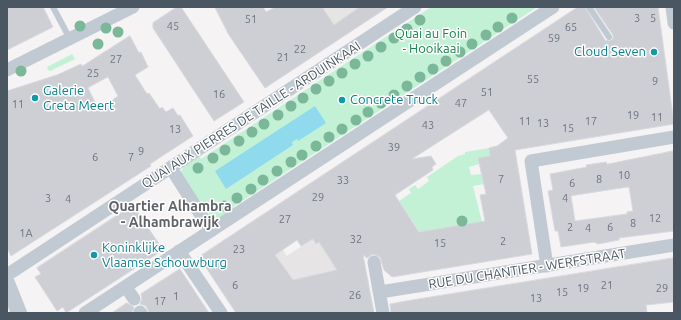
<!DOCTYPE html>
<html>
<head>
<meta charset="utf-8">
<style>
	body { margin:0 }
	#map { position:relative; width:681px; height:320px; overflow:hidden; background:#f5f3f3; font-family:Ubuntu,sans-serif }
	canvas { display:block }
	.frame { position:absolute; inset:0; border:8px solid #4a5661; pointer-events:none }
</style>
</head>
<body>
<div id="map">
<canvas width="681" height="320"></canvas>
<div class="frame"></div>
</div>
<script>
const context = document.querySelector('canvas').getContext('2d');
context.lineJoin = 'round';
function paint(path, color) { context.fillStyle = color; context.fill(path, 'evenodd'); }
function strokePath(path, color, width, dash) { context.strokeStyle = color; context.lineWidth = width; context.lineCap = dash ? 'butt' : 'round'; context.setLineDash(dash || []); context.stroke(path); }
function label(font, color, halo, rows, align = 'center') {
  context.font = font + ' Ubuntu,sans-serif'; context.lineWidth = 3; context.setLineDash([]); context.textBaseline = 'middle'; context.strokeStyle = halo; context.fillStyle = color; for (const [text, x, y, turn = 0] of rows) {
    context.save(); context.translate(x, y); context.rotate((+turn || 0) * Math.PI / 180); context.textAlign = isNaN(turn) ? turn : align; if (halo) context.strokeText(text, 0, 0); context.fillText(text, 0, 0); context.restore();
  }
}
paint(new Path2D(`
	M 297,7 L 388,7 L 326,48 Z
	M 261,216 L 287,256 L 334,224 L 364,261 L 369,286 L 348,290 L 271,313 L 222,242 Z`), '#e6e4e5');
paint(new Path2D(`
	M 431,7 L 537,7 L 233,207 L 235,211 L 215,221 L 210,220 L 180,175 L 183,167 L 198,155 L 201,159 Z
	M 72,54 L 75,59 L 50,71 L 48,70 L 47,67 Z
	M 489,148 L 490,156 L 479,164 L 469,167 L 471,175 L 481,174 L 484,184 L 473,186 L 482,222 L 420,232 L 399,201 L 411,193 L 409,189 L 415,185 L 418,189 L 429,181 L 427,177 L 458,156 L 465,154 L 465,152 Z`), '#c3f1d5');
paint(new Path2D(`
	M 315,106 L 326,123 L 298,141 L 297,139 L 292,142 L 293,145 L 226,189 L 215,171 Z`), '#90daee');
const building = new Path2D(`
	M 7,7 L 43,7 L 53,27 L 7,50 Z
	M 177,7 L 181,7 L 244,102 L 214,121 L 153,28 L 153,23 Z
	M 215,7 L 263,7 L 266,12 L 276,7 L 322,7 L 334,25 L 360,7 L 388,7 L 265,88 L 229,35 Z
	M 578,7 L 585,7 L 605,40 L 609,41 L 613,39 L 613,35 L 594,7 L 658,7 L 674,124 L 515,150 L 532,254 L 392,277 L 384,270 L 380,257 L 373,254 L 367,258 L 363,255 L 374,313 L 236,313 L 199,257 ZM 489,110 L 508,138 L 497,146 L 489,148 L 490,156 L 478,158 L 486,194 L 480,195 L 485,221 L 419,232 L 395,195 L 433,170 L 432,167 L 436,164 L 431,156 L 412,159 ZM 313,239 L 316,244 L 319,242 L 337,270 L 293,280 L 275,255 L 297,240 L 301,246 Z
	M 130,36 L 139,53 L 141,52 L 148,67 L 135,75 L 147,94 L 149,93 L 160,109 L 162,107 L 166,112 L 173,108 L 178,116 L 180,115 L 193,136 L 150,164 L 151,166 L 11,256 L 7,248 L 7,91 L 57,75 L 81,64 L 82,66 ZM 108,77 L 118,96 L 99,110 L 88,88 Z
	M 674,151 L 674,231 L 619,238 L 619,240 L 598,244 L 594,242 L 561,247 L 558,231 L 555,231 L 548,191 L 553,190 L 550,174 L 587,167 L 586,165 L 606,162 L 607,164 ZM 629,187 L 633,211 L 627,212 L 627,214 L 575,221 L 571,196 Z
	M 133,205 L 163,250 L 66,313 L 63,307 L 57,311 L 35,277 L 41,274 L 37,268 Z
	M 674,258 L 674,302 L 646,305 L 647,313 L 391,313 L 390,304 L 406,301 Z
	M 180,269 L 209,313 L 149,313 L 146,306 L 140,304 L 142,299 L 141,294 Z
	M 127,303 L 134,307 L 132,313 L 112,313 Z`);
paint(building, '#cdcfd5');
strokePath(building, '#d7d9de', 1);
strokePath(new Path2D(`
	M 53,7 L 70,39
	M 589,7 L 609,37`), '#c1cad2', 6);
strokePath(new Path2D(`
	M 672,7 L 674,23
	M 7,70 L 133,7
	M 171,168 L 211,231
	M 179,251 L 221,313
	M 374,262 L 383,313
	M 547,266 L 531,161 L 674,137
	M 7,275 L 415,7
	M 126,287 L 134,299
	M 380,292 L 674,245
	M 140,312 L 141,313
	M 85,313 L 553,7`), '#c1cad2', 13);
strokePath(new Path2D(`
	M 7,283 L 19,313`), '#c1cad2', 16);
context.fillStyle = '#7bb799';
for (const [x, y] of [
	[512,18],
	[420,20],
	[80,26],
	[498,27],
	[106,28],
	[407,29],
	[118,32],
	[486,35],
	[394,38],
	[98,44],
	[472,44],
	[381,47],
	[460,52],
	[368,56],
	[446,61],
	[355,64],
	[433,69],
	[21,71],
	[342,73],
	[420,77],
	[329,81],
	[407,86],
	[316,89],
	[394,95],
	[303,98],
	[381,103],
	[291,106],
	[368,112],
	[278,115],
	[356,120],
	[264,124],
	[342,129],
	[252,132],
	[329,137],
	[239,141],
	[316,146],
	[225,150],
	[302,155],
	[213,158],
	[291,162],
	[198,168],
	[277,171],
	[263,180],
	[251,189],
	[237,198],
	[224,206],
	[462,221]
]) { context.beginPath(); context.arc(x, y, 5.5, 0, 2 * Math.PI); context.fill(); }
for (const [x, y, r, color] of [
	[654,52,4,"#0f9aa8"],
	[35,98,4,"#0f9aa8"],
	[342,100,4,"#0f9aa8"],
	[94,255,4,"#0f9aa8"]
]) { const dot = new Path2D(); dot.arc(x, y, r, 0, 2 * Math.PI); context.fillStyle = color; context.fill(dot); strokePath(dot, '#fff', 1.5); }
label('11px', '#6b747e', null, [
	["3",637,18],
	["5",653,18],
	["51",251,19],
	["45",173,26],
	["65",571,27],
	["59",554,38],
	["22",300,49],
	["21",283,57],
	["27",116,59],
	["25",93,73],
	["55",533,79],
	["9",655,81],
	["51",487,92],
	["16",219,94],
	["47",461,103],
	["11",18,104],
	["19",633,115],
	["11",657,117],
	["11",525,121],
	["17",591,121],
	["13",543,123],
	["43",428,125],
	["15",568,128],
	["13",175,129],
	["39",394,147],
	["9",141,151],
	["6",95,157],
	["7",131,157],
	["10",624,175],
	["7",501,179],
	["8",599,179],
	["33",343,180],
	["6",572,183],
	["29",318,197],
	["3",48,198],
	["4",565,198],
	["4",68,199],
	["12",655,218],
	["27",285,219],
	["8",633,223],
	["2",570,227],
	["6",610,227],
	["4",588,228],
	["1A",26,233],
	["32",356,239],
	["2",503,241],
	["15",440,243],
	["23",239,249],
	["6",235,285],
	["21",607,285],
	["19",583,288],
	["29",662,288],
	["15",562,292],
	["26",355,295],
	["1",176,296],
	["13",536,298],
	["17",160,301]
]);
label('13px', '#17864f', '#fff', [
	["Quai au Foin",431,34],
	["- Hooikaai",431,49]
]);
label('13px', '#0d838f', '#fff', [
	["Cloud Seven",646,52,"right"],
	["Galerie",43,91],
	["Greta Meert",43,106],
	["Concrete Truck",350,100],
	["Koninklijke",102,248],
	["Vlaamse Schouwburg",102,263]
], 'left');
label('13px', '#4a5661', '#fff', [
	["QUAI AUX PIERRES DE TAILLE - ARDUINKAAI",251,115,-33],
	["RUE DU CHANTIER - WERFSTRAAT",527,269,-9]
]);
label('bold 14px', '#5f6368', '#fff', [
	["Quartier Alhambra",170,206],
	["- Alhambrawijk",170,222]
]);
</script>
</body>
</html>
